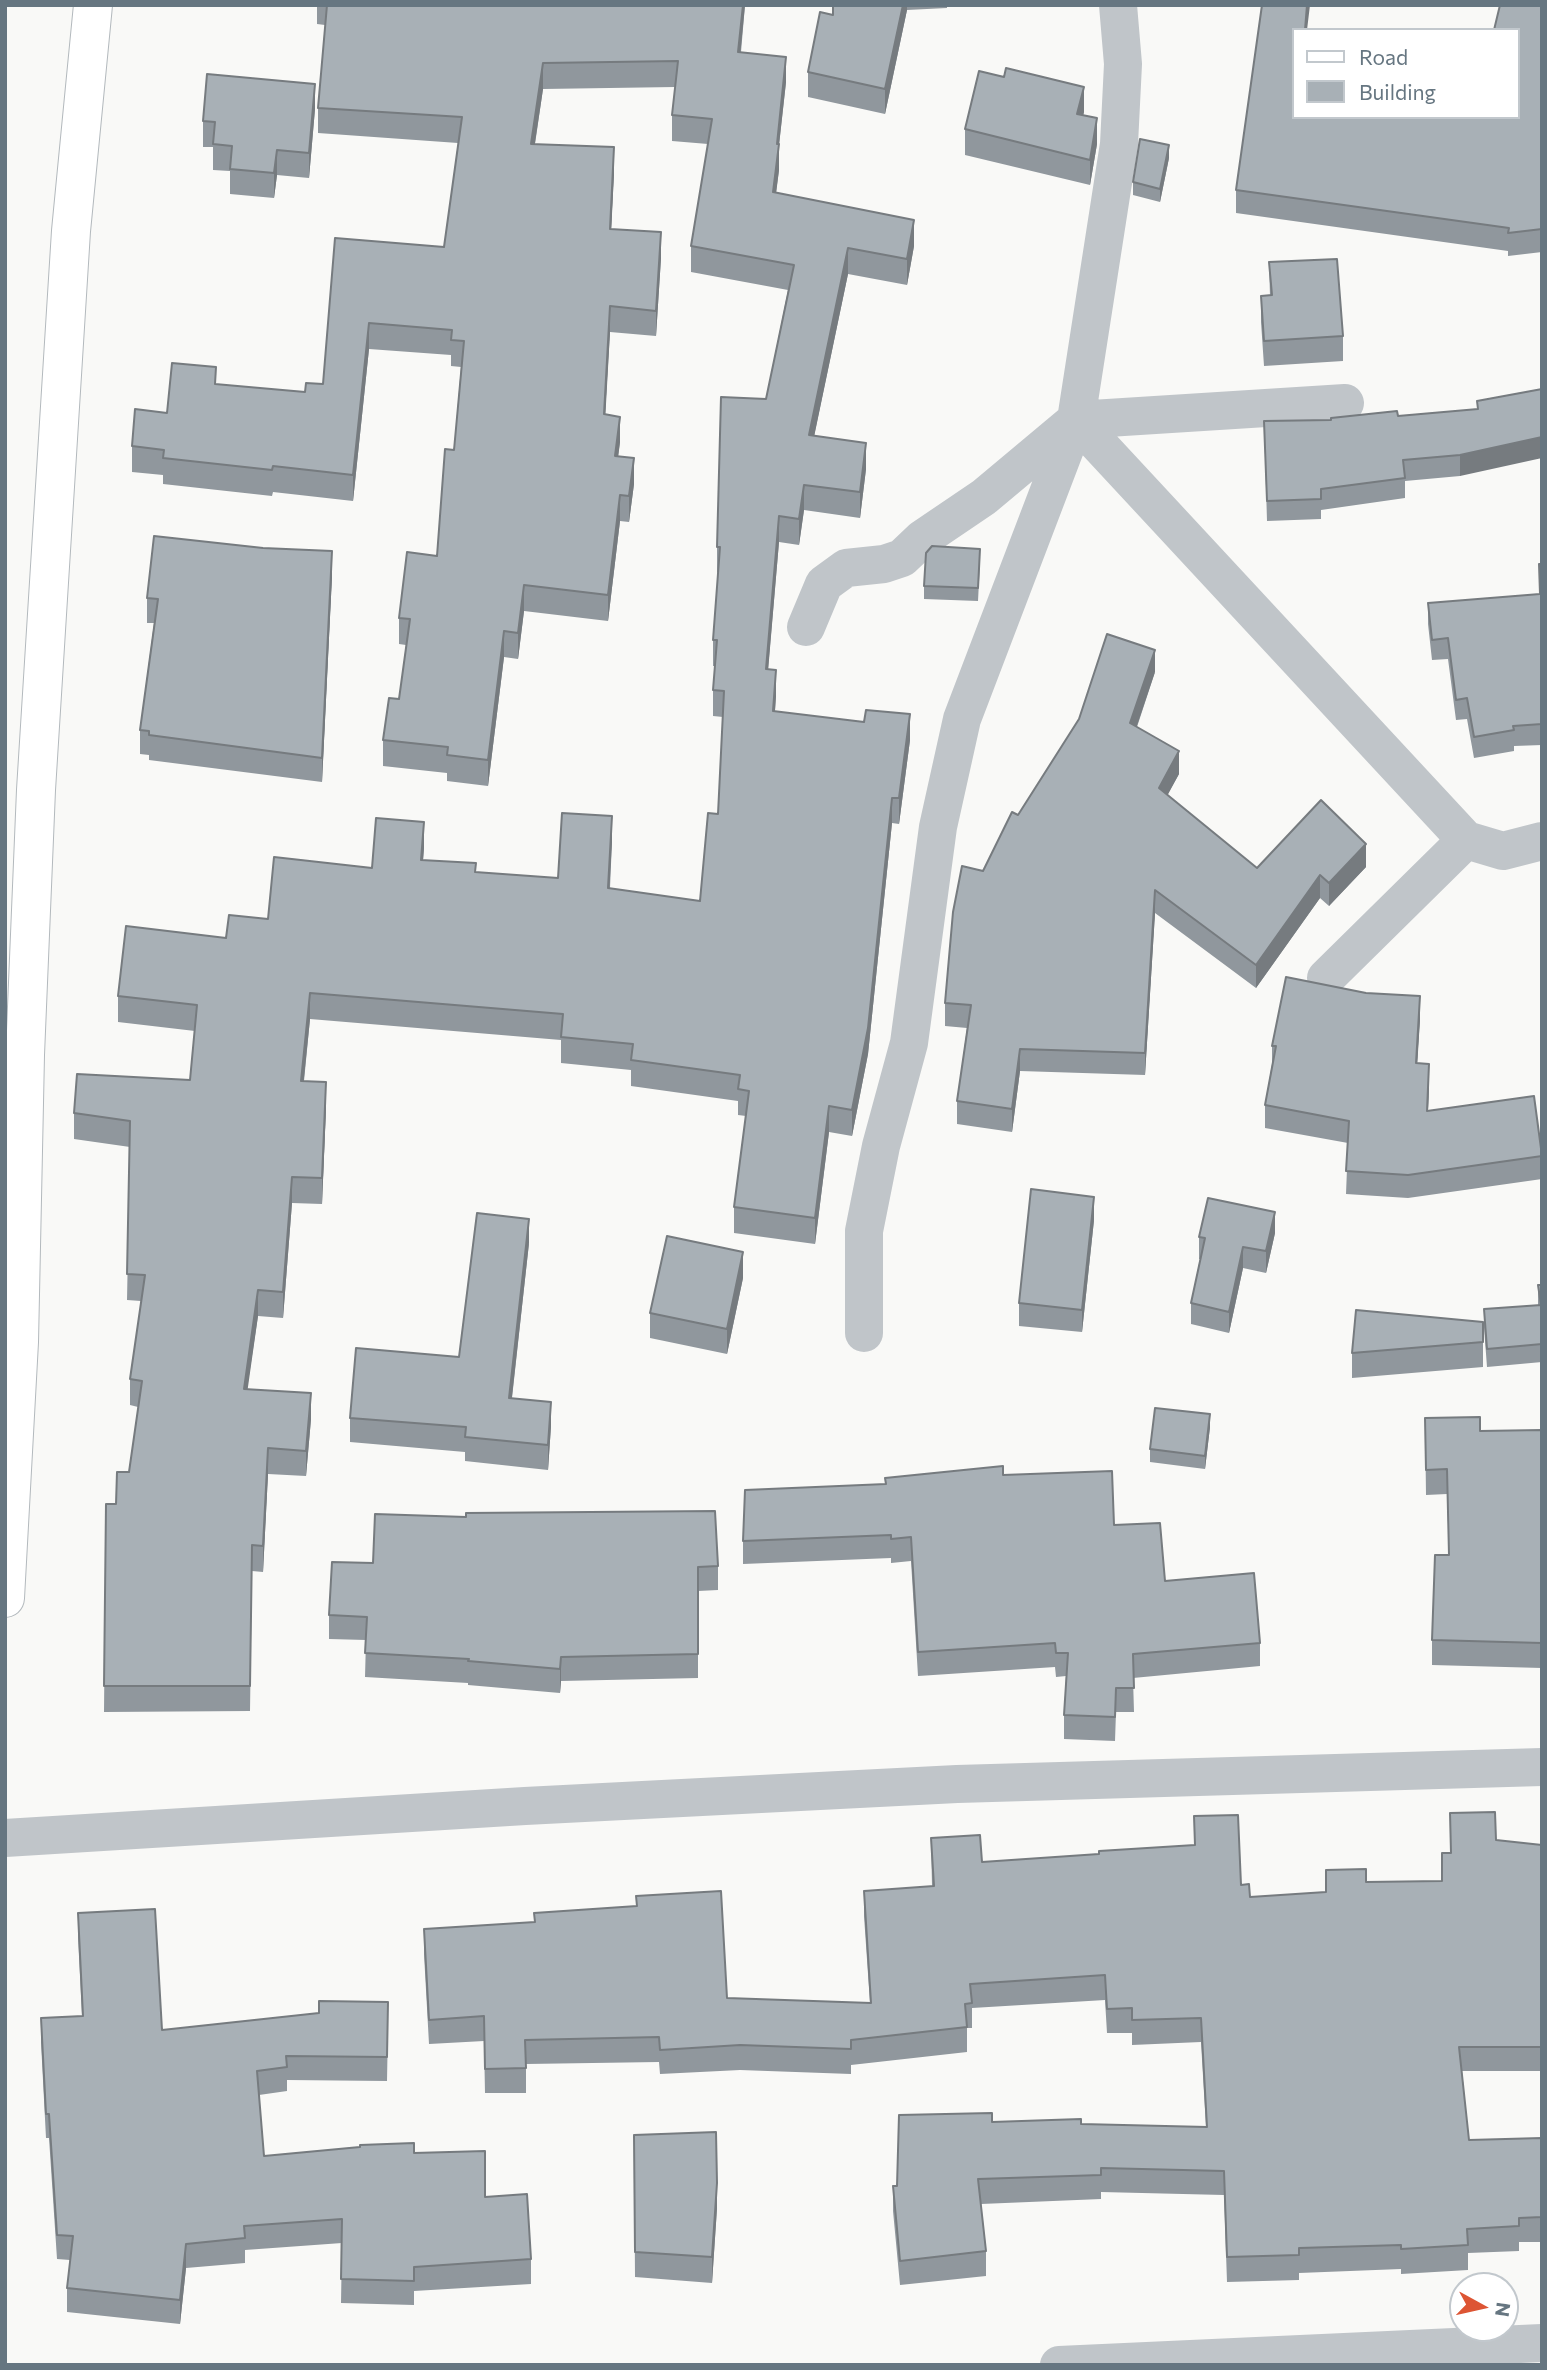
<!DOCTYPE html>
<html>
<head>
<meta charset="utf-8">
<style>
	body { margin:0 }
	#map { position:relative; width:1547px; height:2370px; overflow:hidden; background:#f9f9f7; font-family:Commissioner,sans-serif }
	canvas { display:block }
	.frame { position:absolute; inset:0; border:7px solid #667681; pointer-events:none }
	.legend { position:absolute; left:1292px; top:28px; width:228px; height:91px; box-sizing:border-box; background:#fff; border:2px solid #c2c8cd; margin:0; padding:9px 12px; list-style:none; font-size:21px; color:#667681 }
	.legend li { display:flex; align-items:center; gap:14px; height:35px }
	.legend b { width:35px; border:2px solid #c2c8cd }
	.north { position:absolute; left:1449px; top:2272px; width:70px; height:70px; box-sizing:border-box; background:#fff; border:2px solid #c2c8cd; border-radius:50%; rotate:98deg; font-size:19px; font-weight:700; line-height:28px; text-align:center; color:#667681 }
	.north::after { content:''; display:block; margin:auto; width:24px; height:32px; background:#dd5534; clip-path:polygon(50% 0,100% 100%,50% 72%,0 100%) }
</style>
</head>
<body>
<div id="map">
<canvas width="1547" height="2370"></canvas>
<div class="frame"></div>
<ul class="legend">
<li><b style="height:9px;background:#fff"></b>Road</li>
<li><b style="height:19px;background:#a8b0b6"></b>Building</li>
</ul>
<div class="north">N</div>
</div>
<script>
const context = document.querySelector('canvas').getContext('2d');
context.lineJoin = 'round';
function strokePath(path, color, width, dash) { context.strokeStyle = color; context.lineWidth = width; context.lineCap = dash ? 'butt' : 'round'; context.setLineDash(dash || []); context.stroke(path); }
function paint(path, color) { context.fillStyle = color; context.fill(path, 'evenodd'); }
const secondary = new Path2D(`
	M 5,1598 L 19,1342 L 25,1055 L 36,790 L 71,231 L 93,5`);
strokePath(secondary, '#b3b9bd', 40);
strokePath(new Path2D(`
	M 1076,420 L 1466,840 L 1503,851 L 1542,841
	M 806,627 L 824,584 L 846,568 L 884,564 L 902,558 L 922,539 L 984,497 L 1076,420 L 1345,403
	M 1326,978 L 1466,840
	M 864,1333 L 864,1231 L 881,1146 L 909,1043 L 938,827 L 962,719 L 1076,420 L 1119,144 L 1123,64 L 1118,5
	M 5,1838 L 525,1806 L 957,1784 L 1542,1767
	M 1059,2365 L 1542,2343`), '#c0c5c9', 38);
strokePath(secondary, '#fff', 38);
paint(new Path2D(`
	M 317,5 L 745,5 L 741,52 L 786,82 L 779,145 L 779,170 L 776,192 L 914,246 L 907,285 L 848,274 L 814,436 L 866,469 L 860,518 L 804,510 L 799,545 L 779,542 L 768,669 L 776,696 L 775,711 L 910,740 L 899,824 L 892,823 L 868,1054 L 852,1136 L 829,1132 L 815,1244 L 734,1233 L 734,1207 L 746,1116 L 738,1115 L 738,1101 L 631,1086 L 631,1070 L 561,1063 L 561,1040 L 310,1019 L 304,1081 L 326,1108 L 322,1204 L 292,1203 L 283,1318 L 258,1316 L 247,1389 L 311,1419 L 306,1476 L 268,1474 L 263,1572 L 252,1571 L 250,1711 L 104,1712 L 106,1504 L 116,1504 L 129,1472 L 138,1407 L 130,1405 L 130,1379 L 141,1301 L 127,1300 L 130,1147 L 74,1139 L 74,1113 L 190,1080 L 195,1031 L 118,1022 L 118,996 L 226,938 L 268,919 L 372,868 L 424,848 L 423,860 L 476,872 L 558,878 L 612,841 L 610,888 L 700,901 L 718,814 L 723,717 L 713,716 L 713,690 L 715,666 L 713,666 L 713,640 L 718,573 L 717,572 L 717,547 L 766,399 L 788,290 L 691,272 L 691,246 L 708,144 L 672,141 L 672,115 L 675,87 L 543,89 L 535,144 L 614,173 L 611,230 L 661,258 L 656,336 L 610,332 L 605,415 L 620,442 L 618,456 L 634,484 L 629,522 L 620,521 L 608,621 L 524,611 L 518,659 L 504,657 L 488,786 L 447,781 L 447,773 L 383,766 L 383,740 L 399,699 L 406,645 L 399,644 L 399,618 L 437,556 L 454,450 L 461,367 L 451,366 L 451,355 L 369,349 L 353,501 L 273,492 L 272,496 L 163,484 L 163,475 L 132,472 L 132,446 L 167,413 L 216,384 L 305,392 L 323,384 L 335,238 L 444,247 L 458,143 L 318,133 L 318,108 L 325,25 L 317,24 Z
	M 832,5 L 947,5 L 947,8 L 907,10 L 885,114 L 808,97 L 808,72 L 832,15 Z
	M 1542,5 L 1542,252 L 1508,256 L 1508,251 L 1236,213 L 1236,190 L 1293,117 L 1517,117 Z
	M 315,109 L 309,178 L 277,175 L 274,198 L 230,194 L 230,171 L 213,170 L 213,147 L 203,147 L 203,121 Z
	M 1084,112 L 1083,115 L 1097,144 L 1090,185 L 965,155 L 965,129 Z
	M 1169,158 L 1160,202 L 1133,195 L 1133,182 Z
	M 1269,262 L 1343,336 L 1343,361 L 1264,366 L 1261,322 L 1261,296 L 1270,296 Z
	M 1542,389 L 1460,476 L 1405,481 L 1405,498 L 1321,510 L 1321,519 L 1267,521 L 1264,421 L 1331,420 L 1398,416 L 1477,410 L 1477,401 Z
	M 980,562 L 978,601 L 924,599 L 924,586 Z
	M 1539,564 L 1542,564 L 1542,745 L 1514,746 L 1514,751 L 1474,758 L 1467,719 L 1456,720 L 1448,659 L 1432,660 L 1428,624 L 1428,603 L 1539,594 Z
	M 332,576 L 322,782 L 149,760 L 149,755 L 140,754 L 140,730 L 154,623 L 147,623 L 147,598 Z
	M 1155,672 L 1137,727 L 1179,774 L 1167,795 L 1257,868 L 1366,867 L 1329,906 L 1320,898 L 1256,988 L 1155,913 L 1145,1075 L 1020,1071 L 1012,1132 L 957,1124 L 957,1101 L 967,1028 L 945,1026 L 945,1003 L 983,871 L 1018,815 Z
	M 1420,1019 L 1417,1063 L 1429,1086 L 1428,1111 L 1542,1152 L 1542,1179 L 1408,1198 L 1346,1194 L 1348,1143 L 1265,1128 L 1265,1105 L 1272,1064 L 1272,1046 Z
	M 1094,1220 L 1082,1332 L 1019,1326 L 1019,1303 Z
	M 1275,1233 L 1266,1273 L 1243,1268 L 1229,1333 L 1191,1324 L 1191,1303 L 1200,1259 L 1199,1259 L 1199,1237 Z
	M 529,1243 L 512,1398 L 551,1426 L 548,1470 L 465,1461 L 465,1452 L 350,1442 L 350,1418 L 459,1357 Z
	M 743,1278 L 727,1354 L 650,1338 L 650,1313 Z
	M 1538,1285 L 1542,1285 L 1542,1362 L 1487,1367 L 1484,1327 L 1484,1309 L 1538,1305 Z
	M 1483,1322 L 1483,1367 L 1352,1378 L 1352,1353 Z
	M 1425,1418 L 1480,1431 L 1542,1430 L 1542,1668 L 1432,1665 L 1432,1640 L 1449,1555 L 1447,1494 L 1426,1495 Z
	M 1210,1427 L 1205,1469 L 1150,1462 L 1150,1449 Z
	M 1003,1475 L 1114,1525 L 1165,1581 L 1260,1643 L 1260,1666 L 1133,1678 L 1134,1712 L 1116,1712 L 1115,1741 L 1064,1739 L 1064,1715 L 1066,1676 L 1056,1677 L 1055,1667 L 918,1676 L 911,1561 L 891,1563 L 891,1558 L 743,1564 L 743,1541 L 885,1484 L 885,1478 Z
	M 373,1563 L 718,1566 L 718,1590 L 698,1591 L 698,1678 L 561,1681 L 560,1693 L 468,1685 L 468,1683 L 365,1677 L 366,1640 L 329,1639 L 329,1615 Z
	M 1450,1813 L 1496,1840 L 1542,1845 L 1542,2071 L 1462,2071 L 1469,2140 L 1542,2138 L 1542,2242 L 1519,2242 L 1519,2251 L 1468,2253 L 1468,2270 L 1401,2274 L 1401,2269 L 1299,2273 L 1299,2280 L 1227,2282 L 1224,2195 L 1101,2192 L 1101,2199 L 981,2204 L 986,2251 L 986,2276 L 900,2285 L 893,2211 L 893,2186 L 897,2186 L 992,2122 L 1206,2127 L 1201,2042 L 1132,2045 L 1132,2033 L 1107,2033 L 1105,2000 L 972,2008 L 972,2028 L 967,2028 L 967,2052 L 851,2065 L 851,2074 L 740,2070 L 660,2074 L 659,2062 L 526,2064 L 526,2093 L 485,2093 L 484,2041 L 429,2044 L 424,1954 L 424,1929 L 534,1922 L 534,1913 L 636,1906 L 636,1896 L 727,1998 L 870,2003 L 864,1916 L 864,1891 L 932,1886 L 931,1838 L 982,1862 L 1241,1885 L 1250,1897 L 1326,1892 L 1366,1882 L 1442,1881 L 1450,1853 Z
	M 78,1913 L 162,2030 L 388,2026 L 387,2081 L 287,2080 L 287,2091 L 259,2095 L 264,2156 L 414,2153 L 485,2197 L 531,2259 L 531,2284 L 414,2291 L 414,2305 L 341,2303 L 342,2243 L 245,2250 L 245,2263 L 186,2268 L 180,2324 L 67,2312 L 67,2288 L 70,2260 L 57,2259 L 49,2138 L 46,2138 L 41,2042 L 41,2018 L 82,2016 L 78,1937 Z
	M 634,2135 L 717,2208 L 712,2283 L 635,2277 Z`), '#90979d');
paint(new Path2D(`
	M 743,5 L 745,5 L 738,77 L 738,52 Z
	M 903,5 L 907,5 L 907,10 L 885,114 L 885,89 Z
	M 1307,5 L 1310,5 L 1307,30 L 1305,30 Z
	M 786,57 L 786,82 L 779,145 L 779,170 L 773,218 L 773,192 Z
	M 543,63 L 543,89 L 531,169 L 531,144 Z
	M 315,84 L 315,109 L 309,178 L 309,153 Z
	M 1084,87 L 1084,112 L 1077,140 L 1077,114 Z
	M 1097,118 L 1097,144 L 1090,185 L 1090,160 Z
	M 1169,145 L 1169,158 L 1160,202 L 1160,189 Z
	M 614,147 L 614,173 L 610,255 L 610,229 Z
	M 277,150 L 277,175 L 274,198 L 274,173 Z
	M 914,220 L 914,246 L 907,285 L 907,259 Z
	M 661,232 L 661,258 L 656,336 L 656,311 Z
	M 848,248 L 848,274 L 809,461 L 809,435 Z
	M 610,306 L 610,332 L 604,440 L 604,414 Z
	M 369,323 L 369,349 L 353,501 L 353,475 Z
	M 620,417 L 620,442 L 615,482 L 615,456 Z
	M 1542,437 L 1542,458 L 1460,476 L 1460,455 Z
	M 866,443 L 866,469 L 860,518 L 860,492 Z
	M 634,458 L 634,484 L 629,522 L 629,496 Z
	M 804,485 L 804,510 L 799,545 L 799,519 Z
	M 620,495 L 620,521 L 608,621 L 608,595 Z
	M 779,516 L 779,542 L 766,695 L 766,669 Z
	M 332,551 L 332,576 L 322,782 L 322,758 Z
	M 524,585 L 524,611 L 518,659 L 518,633 Z
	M 504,631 L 504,657 L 488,786 L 488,760 Z
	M 1155,650 L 1155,672 L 1130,746 L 1130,723 Z
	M 776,670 L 776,696 L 773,737 L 773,711 Z
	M 910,714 L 910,740 L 899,824 L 899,798 Z
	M 1179,751 L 1179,774 L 1159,811 L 1159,788 Z
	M 892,798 L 892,823 L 868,1054 L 852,1136 L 852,1110 Z
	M 612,816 L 612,841 L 608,914 L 608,888 Z
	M 424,822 L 424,848 L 421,886 L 421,860 Z
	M 1366,844 L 1366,867 L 1329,906 L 1329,883 Z
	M 1320,875 L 1320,898 L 1256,988 L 1256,965 Z
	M 1155,890 L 1155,913 L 1145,1075 L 1145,1053 Z
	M 310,993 L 310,1019 L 301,1107 L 301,1081 Z
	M 1420,996 L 1420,1019 L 1416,1085 L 1416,1063 Z
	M 1020,1049 L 1020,1071 L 1012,1132 L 1012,1109 Z
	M 1429,1064 L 1429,1086 L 1427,1134 L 1427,1111 Z
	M 326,1082 L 326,1108 L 322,1204 L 322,1178 Z
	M 829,1106 L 829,1132 L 815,1244 L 815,1218 Z
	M 292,1177 L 292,1203 L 283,1318 L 283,1292 Z
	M 1094,1197 L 1094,1220 L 1082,1332 L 1082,1310 Z
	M 1275,1212 L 1275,1233 L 1266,1273 L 1266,1251 Z
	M 529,1219 L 529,1243 L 509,1423 L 509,1398 Z
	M 1243,1247 L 1243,1268 L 1229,1333 L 1229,1312 Z
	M 743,1252 L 743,1278 L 727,1354 L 727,1329 Z
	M 258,1290 L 258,1316 L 244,1415 L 244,1389 Z
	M 311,1393 L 311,1419 L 306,1476 L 306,1451 Z
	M 551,1402 L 551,1426 L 548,1470 L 548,1445 Z
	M 1210,1414 L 1210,1427 L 1205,1469 L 1205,1456 Z
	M 268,1448 L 268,1474 L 263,1572 L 263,1546 Z
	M 561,1657 L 561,1681 L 560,1693 L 560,1669 Z
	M 717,2183 L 717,2208 L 712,2283 L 712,2257 Z
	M 186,2244 L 186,2268 L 180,2324 L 180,2300 Z`), '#767b7f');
const building = new Path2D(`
	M 327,5 L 743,5 L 738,52 L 786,57 L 777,144 L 779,144 L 773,192 L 914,220 L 907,259 L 848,248 L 809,435 L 866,443 L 860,492 L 804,485 L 799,519 L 779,516 L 766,669 L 776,670 L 773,711 L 864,722 L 866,710 L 910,714 L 899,798 L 892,798 L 868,1028 L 852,1110 L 829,1106 L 815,1218 L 734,1207 L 749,1091 L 738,1089 L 740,1075 L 631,1060 L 633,1044 L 561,1037 L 563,1014 L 310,993 L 301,1081 L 326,1082 L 322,1178 L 292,1177 L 283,1292 L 258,1290 L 244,1389 L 311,1393 L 306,1451 L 268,1448 L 263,1546 L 252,1545 L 250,1686 L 104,1686 L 106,1504 L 116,1504 L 117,1472 L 129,1472 L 142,1381 L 130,1379 L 145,1275 L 127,1274 L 130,1121 L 74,1113 L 77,1074 L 190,1080 L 197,1005 L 118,996 L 126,926 L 226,938 L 229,915 L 268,919 L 274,857 L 372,868 L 376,818 L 424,822 L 421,860 L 476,863 L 475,872 L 558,878 L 562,813 L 612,816 L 608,888 L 700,901 L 708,813 L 718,814 L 724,691 L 713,690 L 717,640 L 713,640 L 720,547 L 717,547 L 721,397 L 766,399 L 794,265 L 691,246 L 712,119 L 672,115 L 678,61 L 543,63 L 531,144 L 614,147 L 610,229 L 661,232 L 656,311 L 610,306 L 604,414 L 620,417 L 615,456 L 634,458 L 629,496 L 620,495 L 608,595 L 524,585 L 518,633 L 504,631 L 488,760 L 447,755 L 448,747 L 383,740 L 389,698 L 399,699 L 410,619 L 399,618 L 407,552 L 437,556 L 445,449 L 454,450 L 464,341 L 451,340 L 452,330 L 369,323 L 353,475 L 273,466 L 272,470 L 163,458 L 164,450 L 132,446 L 135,409 L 167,413 L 172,363 L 216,367 L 215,384 L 305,392 L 306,383 L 323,384 L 335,238 L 444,247 L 462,117 L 318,108 Z
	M 833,5 L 903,5 L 885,89 L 808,72 L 820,12 L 833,15 Z
	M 1262,5 L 1307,5 L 1305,30 L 1293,30 L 1293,117 L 1517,117 L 1517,30 L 1494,30 L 1500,5 L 1542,5 L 1542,229 L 1508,233 L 1509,228 L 1236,190 Z
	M 1006,68 L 1084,87 L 1077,114 L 1097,118 L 1090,160 L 965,129 L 979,71 L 1004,77 Z
	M 207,74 L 315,84 L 309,153 L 277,150 L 274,173 L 230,169 L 232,146 L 213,144 L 215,122 L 203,121 Z
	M 1140,139 L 1169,145 L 1160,189 L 1133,182 Z
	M 1337,259 L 1343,336 L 1264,341 L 1261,296 L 1272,295 L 1269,262 Z
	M 1542,389 L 1542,437 L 1460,455 L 1403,460 L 1405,478 L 1321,489 L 1321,499 L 1267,501 L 1264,421 L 1331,420 L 1331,418 L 1397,411 L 1398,416 L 1478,409 L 1477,401 Z
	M 154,536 L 263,548 L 332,551 L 322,758 L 149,735 L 149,731 L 140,730 L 158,599 L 147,598 Z
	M 932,546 L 980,549 L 978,588 L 924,586 L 926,553 Z
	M 1539,564 L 1542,564 L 1542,724 L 1513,726 L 1514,730 L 1474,737 L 1467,698 L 1456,700 L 1448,638 L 1432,640 L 1428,603 L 1540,594 Z
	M 1107,634 L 1155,650 L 1130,723 L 1179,751 L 1159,788 L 1257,868 L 1321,800 L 1366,844 L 1329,883 L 1320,875 L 1256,965 L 1155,890 L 1145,1053 L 1020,1049 L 1012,1109 L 957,1101 L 971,1005 L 945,1003 L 953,912 L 962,866 L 983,871 L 1012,812 L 1018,815 L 1079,719 Z
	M 1286,977 L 1366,993 L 1420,996 L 1416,1063 L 1429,1064 L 1427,1111 L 1534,1096 L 1542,1156 L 1408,1175 L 1346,1171 L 1349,1121 L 1265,1105 L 1276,1046 L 1272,1046 Z
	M 1031,1189 L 1094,1197 L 1082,1310 L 1019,1303 Z
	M 1208,1198 L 1275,1212 L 1266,1251 L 1243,1247 L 1229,1312 L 1191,1303 L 1205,1238 L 1199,1237 Z
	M 477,1213 L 529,1219 L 509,1398 L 551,1402 L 548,1445 L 465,1437 L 466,1427 L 350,1418 L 356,1348 L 459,1357 Z
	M 667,1236 L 743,1252 L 727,1329 L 650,1313 Z
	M 1538,1285 L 1542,1285 L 1542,1344 L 1487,1349 L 1484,1309 L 1541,1305 Z
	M 1356,1310 L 1483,1322 L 1483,1342 L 1352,1353 Z
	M 1155,1408 L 1210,1414 L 1205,1456 L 1150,1449 Z
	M 1480,1417 L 1480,1431 L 1542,1430 L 1542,1643 L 1432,1640 L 1435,1555 L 1449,1555 L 1447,1469 L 1426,1470 L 1425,1418 Z
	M 1003,1466 L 1003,1475 L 1112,1471 L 1114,1525 L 1160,1523 L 1165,1581 L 1254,1573 L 1260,1643 L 1133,1654 L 1134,1688 L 1116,1688 L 1115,1717 L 1064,1715 L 1068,1653 L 1056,1653 L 1055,1643 L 918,1652 L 911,1537 L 891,1539 L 891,1535 L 743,1541 L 745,1490 L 886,1484 L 885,1478 Z
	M 715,1511 L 718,1566 L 698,1567 L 698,1654 L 561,1657 L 560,1669 L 468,1661 L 469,1659 L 365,1653 L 367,1617 L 329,1615 L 332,1562 L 373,1563 L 375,1514 L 466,1517 L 466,1513 Z
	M 1495,1812 L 1496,1840 L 1542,1845 L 1542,2047 L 1459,2047 L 1469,2140 L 1542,2138 L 1542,2217 L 1519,2218 L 1519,2226 L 1467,2229 L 1468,2245 L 1401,2249 L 1401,2245 L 1299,2248 L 1299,2255 L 1227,2257 L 1224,2171 L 1101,2168 L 1101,2175 L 978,2179 L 986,2251 L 900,2261 L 893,2186 L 897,2186 L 899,2115 L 992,2113 L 992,2122 L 1081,2119 L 1081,2124 L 1207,2127 L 1201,2018 L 1132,2020 L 1132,2008 L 1107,2009 L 1105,1975 L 970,1984 L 972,2003 L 965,2004 L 967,2027 L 851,2040 L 851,2049 L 740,2045 L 660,2050 L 659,2037 L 525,2040 L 526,2068 L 485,2069 L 484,2016 L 429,2020 L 424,1929 L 535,1922 L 534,1913 L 637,1906 L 636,1896 L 721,1891 L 727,1998 L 871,2003 L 864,1891 L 934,1886 L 931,1838 L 980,1835 L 982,1862 L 1099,1854 L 1099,1851 L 1195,1845 L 1194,1816 L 1238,1815 L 1241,1885 L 1249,1884 L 1250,1897 L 1326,1892 L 1326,1870 L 1366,1869 L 1366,1882 L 1442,1881 L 1442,1853 L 1451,1853 L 1450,1813 Z
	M 155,1909 L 162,2030 L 319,2013 L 319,2001 L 388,2002 L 387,2057 L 286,2056 L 287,2067 L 257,2071 L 264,2156 L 360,2147 L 360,2145 L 414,2143 L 414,2153 L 485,2151 L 485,2197 L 527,2194 L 531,2259 L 414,2267 L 414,2281 L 341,2279 L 342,2219 L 244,2226 L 245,2238 L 186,2244 L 180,2300 L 67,2288 L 73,2236 L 57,2235 L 49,2114 L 46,2114 L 41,2018 L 83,2016 L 78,1913 Z
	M 716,2132 L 717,2183 L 712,2257 L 635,2252 L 634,2135 Z`);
paint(building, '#a8b0b6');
strokePath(building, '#767b7f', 2);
</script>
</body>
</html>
